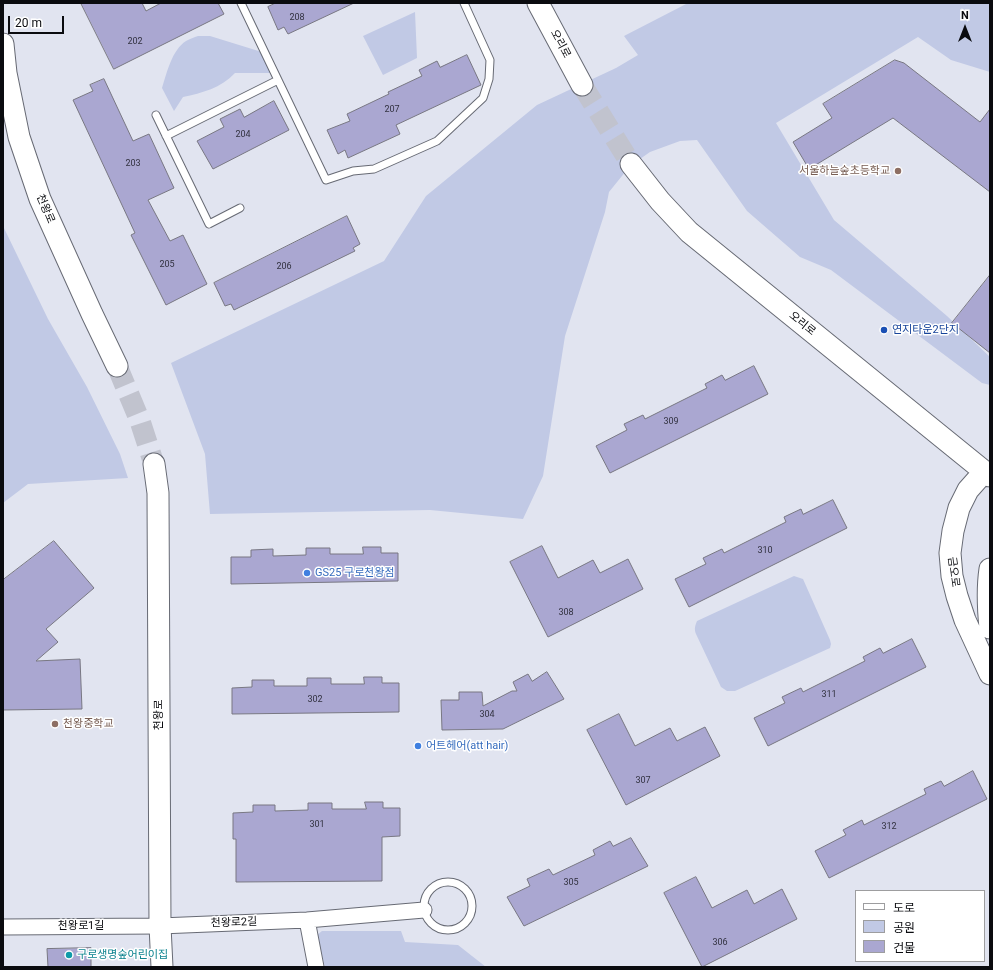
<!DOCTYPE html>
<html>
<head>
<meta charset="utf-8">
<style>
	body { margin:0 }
	#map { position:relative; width:993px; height:970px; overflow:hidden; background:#e1e4f0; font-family:Roboto,"Noto Sans KR",sans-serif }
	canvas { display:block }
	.frame { position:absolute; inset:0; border:4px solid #0a0b0f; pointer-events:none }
	.legend { position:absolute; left:855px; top:890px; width:130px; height:72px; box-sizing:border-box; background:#fff; border:1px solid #9d9d9f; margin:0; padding:5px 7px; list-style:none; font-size:12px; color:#0a0b0f }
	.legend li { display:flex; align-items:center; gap:8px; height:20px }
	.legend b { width:20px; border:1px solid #9d9d9f }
	.north { position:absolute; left:945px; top:8px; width:40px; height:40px; -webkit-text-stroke:3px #fff; paint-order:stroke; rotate:0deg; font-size:11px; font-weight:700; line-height:16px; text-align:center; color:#0a0b0f }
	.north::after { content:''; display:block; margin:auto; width:14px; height:18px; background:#0a0b0f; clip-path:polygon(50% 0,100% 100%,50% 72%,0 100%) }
	.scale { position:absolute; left:8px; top:16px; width:56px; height:18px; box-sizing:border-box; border:2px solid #0a0b0f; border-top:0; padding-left:5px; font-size:12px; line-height:14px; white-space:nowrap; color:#0a0b0f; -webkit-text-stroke:3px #fff; paint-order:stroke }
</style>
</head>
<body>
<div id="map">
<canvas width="993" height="970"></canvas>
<div class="frame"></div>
<ul class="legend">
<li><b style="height:5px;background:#fff"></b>도로</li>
<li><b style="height:11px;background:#c1c9e5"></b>공원</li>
<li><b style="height:11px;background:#aaa7d1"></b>건물</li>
</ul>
<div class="north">N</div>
<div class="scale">20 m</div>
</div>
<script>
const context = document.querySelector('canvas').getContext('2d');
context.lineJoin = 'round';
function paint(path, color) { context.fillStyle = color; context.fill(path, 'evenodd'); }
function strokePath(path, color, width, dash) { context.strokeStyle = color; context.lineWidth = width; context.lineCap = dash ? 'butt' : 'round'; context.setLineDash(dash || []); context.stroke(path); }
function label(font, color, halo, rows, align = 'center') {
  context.font = font + ' Roboto,"Noto Sans KR",sans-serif'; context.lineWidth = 3; context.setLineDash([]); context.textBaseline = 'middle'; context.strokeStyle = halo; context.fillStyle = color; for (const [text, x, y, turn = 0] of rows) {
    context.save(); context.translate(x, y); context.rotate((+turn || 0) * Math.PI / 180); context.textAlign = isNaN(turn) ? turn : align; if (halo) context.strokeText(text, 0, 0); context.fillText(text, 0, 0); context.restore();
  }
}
paint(new Path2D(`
	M 688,3 L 990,3 L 990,72 L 951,60 L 918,37 L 776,123 L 834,220 L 947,316 L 990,357 L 990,385 L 982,383 L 831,270 L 800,257 L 747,211 L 697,140 L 680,141 L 650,152 L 630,166 L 609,192 L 605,212 L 565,336 L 543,476 L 523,519 L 430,510 L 210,514 L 205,454 L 171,363 L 384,261 L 426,196 L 537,105 L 616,68 L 638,55 L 624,36 Z
	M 415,12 L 417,58 L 383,75 L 363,36 Z
	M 198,36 L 210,36 L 265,53 L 275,73 L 235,73 C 221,88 202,93 183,97 L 174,111 L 162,88 C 167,72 172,50 186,41 C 190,39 194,37 198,36 Z
	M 3,226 L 48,319 L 87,387 L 120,454 L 128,478 L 28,484 L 3,503 Z
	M 794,576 L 803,579 L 830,640 L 831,644 L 830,648 L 735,691 L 727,691 L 721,687 L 696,634 C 694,629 695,626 697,621 Z
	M 322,931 L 401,931 L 405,942 L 458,945 L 486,967 L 325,967 L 317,935 Z`), '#c1c9e5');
const building = new Path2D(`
	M 81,3 L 142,3 L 146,11 L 161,3 L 218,3 L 224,14 L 114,69 Z
	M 276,3 L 354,3 L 288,34 L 284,27 L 278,30 L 268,7 Z
	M 467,55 L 481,85 L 396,125 L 400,134 L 348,158 L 345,150 L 338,154 L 327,130 L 350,121 L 347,114 L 389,94 L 388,92 L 422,76 L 419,70 L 437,61 L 440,67 Z
	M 895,60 L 904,63 L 980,122 L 990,109 L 990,192 L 893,118 L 809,169 L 793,142 L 832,118 L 823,104 Z
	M 104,79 L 133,141 L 149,134 L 174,188 L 148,200 L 170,241 L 183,235 L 207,284 L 166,305 L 131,235 L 135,233 L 73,100 L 93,91 L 90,85 Z
	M 274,101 L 289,130 L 213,169 L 197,141 L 224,127 L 220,119 L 240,109 L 244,117 Z
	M 347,216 L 360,244 L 353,248 L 355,251 L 234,310 L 231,304 L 225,306 L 214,283 Z
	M 990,275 L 990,353 L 952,323 Z
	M 754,366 L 768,394 L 610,473 L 596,446 L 627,430 L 624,424 L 643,415 L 645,419 L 707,388 L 705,384 L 722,375 L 725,380 Z
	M 833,500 L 847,528 L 689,607 L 675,579 L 706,564 L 703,558 L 722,549 L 724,553 L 786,522 L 784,517 L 801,509 L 803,514 Z
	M 54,541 L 94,588 L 46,629 L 58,642 L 36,661 L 80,659 L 82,709 L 3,710 L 3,580 Z
	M 542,546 L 558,578 L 593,560 L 600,573 L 628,559 L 643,589 L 548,637 L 510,562 Z
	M 363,547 L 381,547 L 381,553 L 398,553 L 398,581 L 231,584 L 231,557 L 251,557 L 251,550 L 273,549 L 273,556 L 306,555 L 306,548 L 330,548 L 330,554 L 363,554 Z
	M 912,639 L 926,667 L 768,746 L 754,718 L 785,703 L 782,697 L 801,688 L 803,692 L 865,661 L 863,657 L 880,648 L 883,653 Z
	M 547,672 L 564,699 L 503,729 L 442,730 L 441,700 L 459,700 L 459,692 L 482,692 L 483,706 L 512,691 L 517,691 L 513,682 L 528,674 L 532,681 Z
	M 364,677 L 382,677 L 382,683 L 399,683 L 399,712 L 232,714 L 232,688 L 252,687 L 252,680 L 274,680 L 274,686 L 307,686 L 307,678 L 331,678 L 331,684 L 364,684 Z
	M 619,714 L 635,746 L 670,728 L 677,741 L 705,727 L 720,756 L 626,805 L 587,730 Z
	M 973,771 L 987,799 L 829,878 L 815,851 L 846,835 L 843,830 L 862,820 L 864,825 L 926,794 L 924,789 L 941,781 L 944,786 Z
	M 365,802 L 383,802 L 383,808 L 400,808 L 400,836 L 382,837 L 382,881 L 236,882 L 236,839 L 233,839 L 233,813 L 253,812 L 253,805 L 275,805 L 275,811 L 308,810 L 308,803 L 332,803 L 332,809 L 366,809 Z
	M 631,838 L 648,866 L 524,926 L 507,897 L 530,886 L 527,879 L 549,869 L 553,875 L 595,855 L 593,850 L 610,841 L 613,846 Z
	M 696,877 L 712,908 L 747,890 L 754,904 L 782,889 L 797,919 L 702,967 L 664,893 Z
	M 91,948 L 91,967 L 48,967 L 47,949 Z`);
paint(building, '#aaa7d1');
strokePath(building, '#787782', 1);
strokePath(new Path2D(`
	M 582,85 L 631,164
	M 117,366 L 140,421 L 154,464`), '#c1c3ce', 21, [21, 10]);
const lane = new Path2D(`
	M 241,3 L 326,180 L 353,171 L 374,169 L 437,141 L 483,98 L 489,79 L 490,60 L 464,3
	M 156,115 L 209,224 L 240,208
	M 166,136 L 278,80
	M424 906a24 24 0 1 1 48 0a24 24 0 1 1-48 0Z`);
const street = new Path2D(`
	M 307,920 L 316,967
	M 3,927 L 160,926 L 307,920 L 424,910`);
const secondary = new Path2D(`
	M 538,3 L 582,85
	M 3,44 L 6,73 L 19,137 L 40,199 L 92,314 L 117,366
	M 631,164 L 660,201 L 689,232 L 990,476
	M 154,464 L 158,493 L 160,926 L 162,967
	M 984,472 L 968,490 L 959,508 L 953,531 L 950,553 L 952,576 L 957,596 L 965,620 L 990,674
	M 990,569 C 987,589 988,608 990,628`);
strokePath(lane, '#676a74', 9);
strokePath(street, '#676a74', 17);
strokePath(secondary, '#676a74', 23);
strokePath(lane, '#fff', 7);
strokePath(street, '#fff', 15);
strokePath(secondary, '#fff', 21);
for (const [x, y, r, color] of [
	[898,171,4,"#8d6e63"],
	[884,330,4,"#1a4fb4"],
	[307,573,4,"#3f7fe0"],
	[55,724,4,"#8d6e63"],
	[418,746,4,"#3f7fe0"],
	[69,955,4,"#0f9aa8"]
]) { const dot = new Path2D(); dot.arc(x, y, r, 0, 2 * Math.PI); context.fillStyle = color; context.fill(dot); strokePath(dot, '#fff', 1.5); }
label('9px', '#323240', null, [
	["208",297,18],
	["202",135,42],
	["207",392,110],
	["204",243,135],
	["203",133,164],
	["205",167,265],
	["206",284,267],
	["309",671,422],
	["310",765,551],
	["308",566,613],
	["311",829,695],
	["302",315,700],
	["304",487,715],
	["307",643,781],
	["301",317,825],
	["312",889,827],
	["305",571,883],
	["306",720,943]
]);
label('11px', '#0a0b0f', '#fff', [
	["오리로",560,44,62],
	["천왕로",45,209,67],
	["오리로",802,324,39],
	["금오로",953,572,82],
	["천왕로",159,715,-90],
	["천왕로2길",234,923,-2],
	["천왕로1길",81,926]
]);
label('11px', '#785e54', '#fff', [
	["서울하늘숲초등학교",890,171],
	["천왕중학교",63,724,"left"]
], 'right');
label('11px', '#164399', '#fff', [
	["연지타운2단지",892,330]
], 'left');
label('11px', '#366cbe', '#fff', [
	["GS25 구로천왕점",315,573],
	["어트헤어(att hair)",426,746]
], 'left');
label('11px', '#0d838f', '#fff', [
	["구로생명숲어린이집",77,955]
], 'left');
</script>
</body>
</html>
